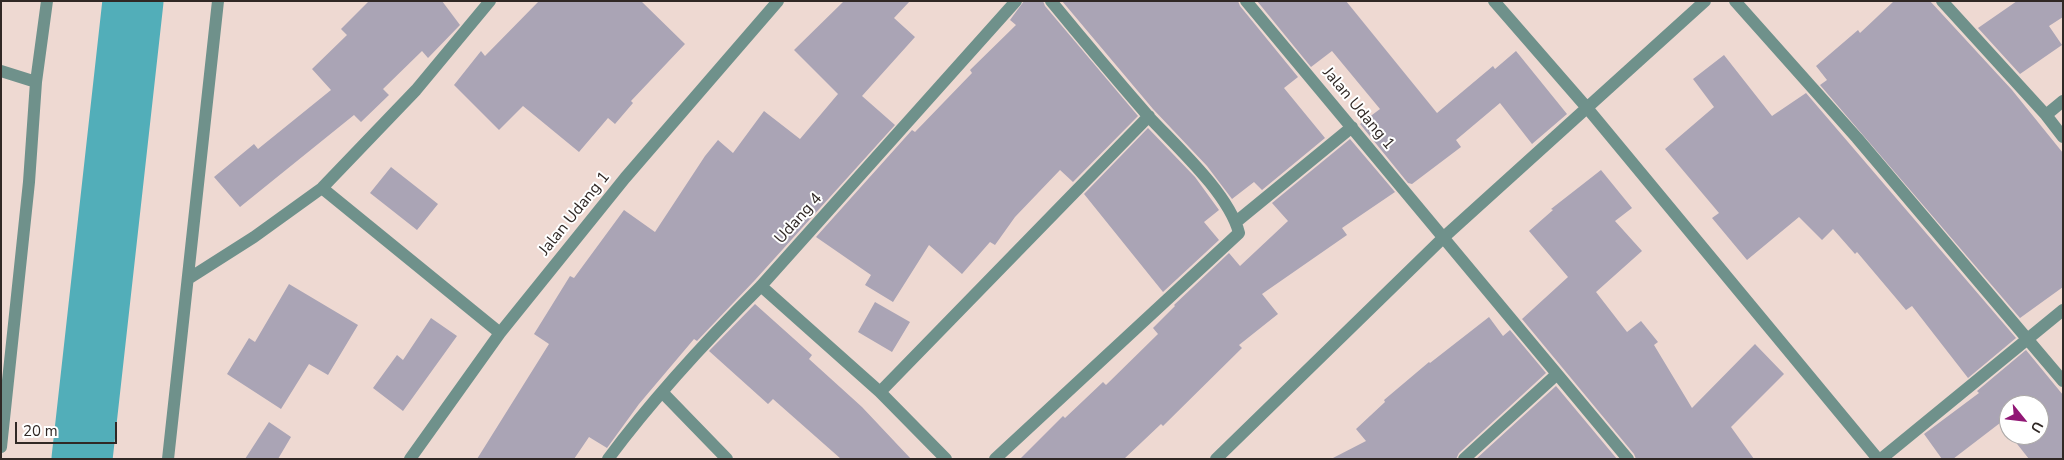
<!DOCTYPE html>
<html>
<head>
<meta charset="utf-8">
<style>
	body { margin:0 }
	#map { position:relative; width:2064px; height:460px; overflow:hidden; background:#eed9d2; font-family:"Nunito Sans",sans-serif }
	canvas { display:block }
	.frame { position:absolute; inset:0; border:2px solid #302825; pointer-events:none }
	.north { position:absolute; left:1999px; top:395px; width:50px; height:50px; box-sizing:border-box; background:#fff; border:1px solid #aca9a8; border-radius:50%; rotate:119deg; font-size:14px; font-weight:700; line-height:20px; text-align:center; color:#302825 }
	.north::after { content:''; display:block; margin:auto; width:18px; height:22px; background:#911775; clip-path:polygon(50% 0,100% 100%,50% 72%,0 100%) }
	.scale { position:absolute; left:15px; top:422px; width:102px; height:22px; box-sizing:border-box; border:2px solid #302825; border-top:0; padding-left:6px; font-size:15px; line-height:18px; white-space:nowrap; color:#302825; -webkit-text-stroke:4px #fff; paint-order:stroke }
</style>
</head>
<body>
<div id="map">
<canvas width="2064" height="460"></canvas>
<div class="frame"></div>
<div class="north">U</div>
<div class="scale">20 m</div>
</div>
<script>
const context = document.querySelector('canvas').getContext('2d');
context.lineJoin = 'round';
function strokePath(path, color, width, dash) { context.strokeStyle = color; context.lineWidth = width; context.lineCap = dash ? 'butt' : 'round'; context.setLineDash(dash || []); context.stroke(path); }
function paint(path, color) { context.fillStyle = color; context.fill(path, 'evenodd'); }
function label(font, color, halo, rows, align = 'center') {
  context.font = font + ' "Nunito Sans",sans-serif'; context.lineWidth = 4; context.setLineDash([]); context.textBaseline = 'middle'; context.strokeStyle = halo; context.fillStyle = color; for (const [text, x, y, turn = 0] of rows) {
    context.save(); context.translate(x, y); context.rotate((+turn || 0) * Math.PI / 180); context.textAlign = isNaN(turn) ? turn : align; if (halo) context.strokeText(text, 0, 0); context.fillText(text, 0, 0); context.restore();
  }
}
strokePath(new Path2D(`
	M 82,459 L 133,1`), '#52aeb9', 61);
paint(new Path2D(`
	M 369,1 L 442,1 L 460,25 L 428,58 L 422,51 L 383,89 L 389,95 L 361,122 L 354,115 L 240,207 L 214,177 L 254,144 L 258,149 L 331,90 L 312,69 L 347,35 L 341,29 Z
	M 539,1 L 641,1 L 685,44 L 631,101 L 633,103 L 615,124 L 608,118 L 579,152 L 523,106 L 499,130 L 454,85 L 481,51 L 485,56 Z
	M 844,1 L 910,1 L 894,18 L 915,37 L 862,96 L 895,125 L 755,280 L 697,341 L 694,339 L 639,404 L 607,448 L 589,437 L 574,459 L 477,459 L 549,344 L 534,334 L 570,276 L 574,278 L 624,210 L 655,232 L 705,156 L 718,140 L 733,153 L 764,111 L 800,139 L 838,94 L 794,50 Z
	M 1024,1 L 1043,1 L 1045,6 L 1138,116 L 1073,182 L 1060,170 L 1015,217 L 995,245 L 990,242 L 962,274 L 929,245 L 893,302 L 865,285 L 871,275 L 816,237 L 912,130 L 915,132 L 972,73 L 970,70 L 1016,25 L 1010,20 Z
	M 1062,1 L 1238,1 L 1240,6 L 1298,77 L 1284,88 L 1325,138 L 1262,190 L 1254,182 L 1232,199 L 1207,166 L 1153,109 Z
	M 1257,1 L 1346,1 L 1437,113 L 1493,66 L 1495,69 L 1516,51 L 1567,114 L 1532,144 L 1500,103 L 1456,140 L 1461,147 L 1412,184 L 1408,183 L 1360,124 L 1380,109 L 1332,51 L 1311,67 Z
	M 1894,1 L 1930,1 L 2012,90 L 2063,153 L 2063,287 L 2020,318 L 1820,85 L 1827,80 L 1816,66 L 1858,30 L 1860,33 Z
	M 2017,1 L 2063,1 L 2063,17 L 2049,26 L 2062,45 L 2020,74 L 1978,28 Z
	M 1724,55 L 1772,116 L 1806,93 L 2016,338 L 1968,378 L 1912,306 L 1906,310 L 1857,252 L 1855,254 L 1833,229 L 1822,240 L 1799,217 L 1747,260 L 1712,218 L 1719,213 L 1665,149 L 1714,107 L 1693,79 Z
	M 1148,128 L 1195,177 L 1219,210 L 1204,222 L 1219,240 L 1163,292 L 1084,194 Z
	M 1350,139 L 1395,192 L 1342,228 L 1347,235 L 1262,294 L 1278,314 L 1239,345 L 1242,348 L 1163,426 L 1161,424 L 1124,459 L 1020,459 L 1063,416 L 1065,418 L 1103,382 L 1106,385 L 1158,334 L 1153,328 L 1175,306 L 1174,305 L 1229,253 L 1240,266 L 1288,221 L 1272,203 Z
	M 391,167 L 438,204 L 417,230 L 370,193 Z
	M 1601,170 L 1632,208 L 1615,221 L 1642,251 L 1596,292 L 1627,332 L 1641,321 L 1658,342 L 1654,345 L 1692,408 L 1755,344 L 1784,374 L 1731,427 L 1754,459 L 1636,459 L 1634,454 L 1522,319 L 1568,277 L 1529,231 L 1553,210 L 1551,209 Z
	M 289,284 L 358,325 L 328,375 L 309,364 L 281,409 L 227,374 L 249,338 L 255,342 Z
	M 875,302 L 910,322 L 892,352 L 858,332 Z
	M 755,304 L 812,355 L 809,359 L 862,407 L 911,459 L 841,459 L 773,399 L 768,404 L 709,351 Z
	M 1489,317 L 1503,336 L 1510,330 L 1546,373 L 1459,453 L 1456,459 L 1331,459 L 1366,441 L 1356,429 L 1385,402 L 1384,400 L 1429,362 L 1430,363 Z
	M 431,318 L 457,336 L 403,411 L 373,388 L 397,355 L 403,360 Z
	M 2026,350 L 2063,395 L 2063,459 L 2029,459 L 2010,435 L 2039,435 L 2039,405 L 2009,405 L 2009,434 L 2000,423 L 1953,459 L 1942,459 L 1924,434 L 1979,393 L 1977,391 Z
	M 1556,386 L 1617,459 L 1476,459 Z
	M 269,422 L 291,437 L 278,459 L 245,459 Z`), '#aaa4b5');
strokePath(new Path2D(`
	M 1246,1 L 1628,459
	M 1494,1 L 1588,109 L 1878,459
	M 1735,1 L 1857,138 L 2063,381
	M 1942,1 L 2046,115 L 2063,101
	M 1,71 L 36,82
	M 2046,115 L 2063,137
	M 322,188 L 500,333
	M 1236,222 L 1352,127
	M 188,279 L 254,237 L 322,188 L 416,90 L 490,1
	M 761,286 L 880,392 L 1149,116
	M 662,392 L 727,459
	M 880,392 L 946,459
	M 1,447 L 29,182 L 36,82 L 47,1
	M 168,459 L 218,1
	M 410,459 L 500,333 L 625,178 L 778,1
	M 608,459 C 654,397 707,340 761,286 L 1016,1
	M 995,459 L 1239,233 C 1229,194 1177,147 1149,117 C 1116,79 1083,40 1051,1
	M 1216,459 L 1444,237 L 1705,1
	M 1464,459 L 1556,375
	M 1881,459 L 2063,310`), '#6f918b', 12);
label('16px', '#302825', '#fff', [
	["Jalan Udang 1",1358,109,50],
	["Jalan Udang 1",575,214,-51],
	["Udang 4",799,219,-48]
]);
</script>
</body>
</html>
